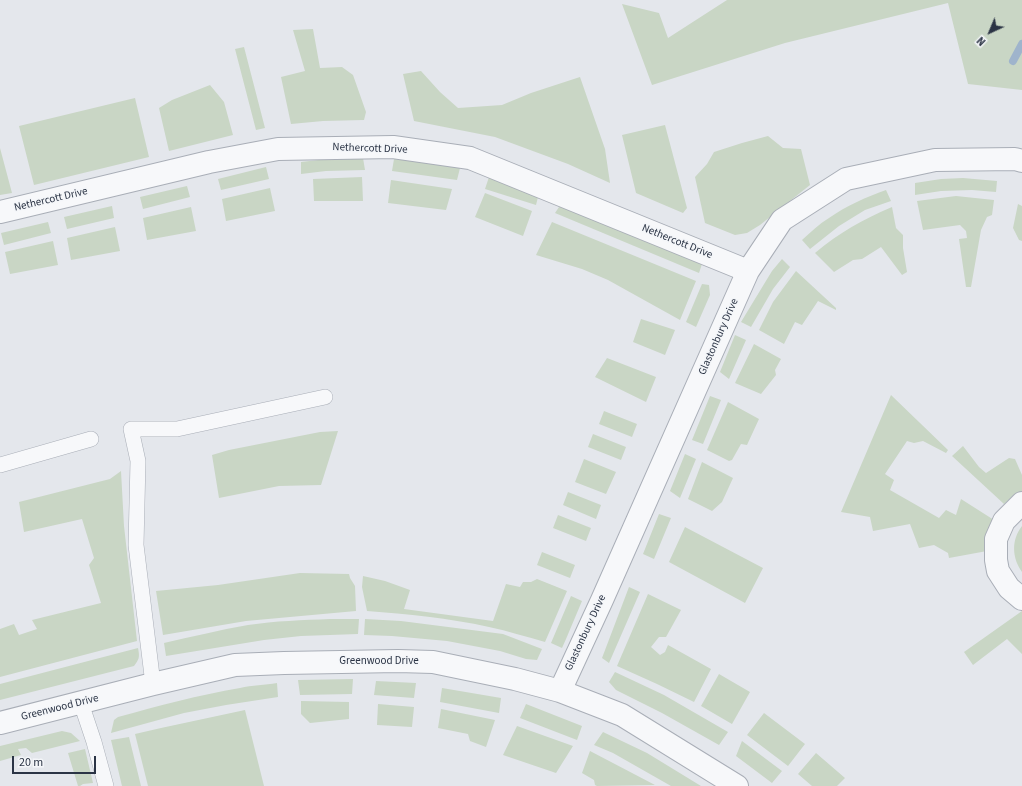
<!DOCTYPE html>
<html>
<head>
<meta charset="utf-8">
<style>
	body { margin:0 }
	#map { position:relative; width:1022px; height:786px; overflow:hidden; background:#e4e7ec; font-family:"Source Sans 3",sans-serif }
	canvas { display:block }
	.north { position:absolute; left:970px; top:12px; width:40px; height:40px; -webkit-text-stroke:3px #f4f6f9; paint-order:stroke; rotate:224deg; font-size:11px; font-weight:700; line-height:16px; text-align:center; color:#2b3445 }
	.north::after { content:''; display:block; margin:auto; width:14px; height:18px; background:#2b3445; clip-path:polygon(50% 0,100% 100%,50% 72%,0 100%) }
	.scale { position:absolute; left:12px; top:756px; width:84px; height:18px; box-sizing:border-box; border:2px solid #2b3445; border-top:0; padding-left:5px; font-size:12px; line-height:14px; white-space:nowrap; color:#2b3445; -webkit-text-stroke:3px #f4f6f9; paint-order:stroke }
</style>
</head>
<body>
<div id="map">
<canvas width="1022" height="786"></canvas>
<div class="north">N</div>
<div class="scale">20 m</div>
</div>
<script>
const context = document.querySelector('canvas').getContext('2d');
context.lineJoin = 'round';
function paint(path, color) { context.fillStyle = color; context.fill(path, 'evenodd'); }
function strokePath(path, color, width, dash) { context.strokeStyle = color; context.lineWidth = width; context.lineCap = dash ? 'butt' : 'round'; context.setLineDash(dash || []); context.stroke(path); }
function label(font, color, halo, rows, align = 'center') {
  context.font = font + ' "Source Sans 3",sans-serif'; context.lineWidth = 3; context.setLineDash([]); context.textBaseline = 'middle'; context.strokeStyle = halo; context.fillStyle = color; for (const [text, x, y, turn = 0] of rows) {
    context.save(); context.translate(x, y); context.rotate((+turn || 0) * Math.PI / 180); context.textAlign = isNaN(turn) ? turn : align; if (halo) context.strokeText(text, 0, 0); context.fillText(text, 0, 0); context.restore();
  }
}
paint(new Path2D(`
	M 727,0 L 1022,0 L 1022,90 L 968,84 L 948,3 L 785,43 L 652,85 L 622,4 L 659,13 L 668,38 Z
	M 313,29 L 320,68 L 342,67 L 353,75 L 366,112 L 364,120 L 323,121 L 291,124 L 281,77 L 305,71 L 293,30 Z
	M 244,47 L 265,128 L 256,130 L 235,49 Z
	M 421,71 L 440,92 L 458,108 L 502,105 L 531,93 L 580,77 L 605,149 L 610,183 L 568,164 L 495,137 L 414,121 L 403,74 Z
	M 210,85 L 224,102 L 233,135 L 169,151 L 159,108 L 172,100 Z
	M 135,98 L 149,157 L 34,185 L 19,126 Z
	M 665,125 L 687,208 L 683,213 L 636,193 L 622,135 Z
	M 768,136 L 783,148 L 801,149 L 810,185 L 760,225 L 747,233 L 735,235 L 705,223 L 695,177 L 707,164 L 714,152 L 742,143 Z
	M 0,148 L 12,193 L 0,195 Z
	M 363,158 L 365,170 L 326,171 L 301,174 L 301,162 L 327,159 Z
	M 394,159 L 430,163 L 460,168 L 457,180 L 392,171 Z
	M 266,167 L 269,179 L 221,190 L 218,179 Z
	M 362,177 L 363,201 L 314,201 L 313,179 Z
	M 489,177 L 539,193 L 536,205 L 485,189 Z
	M 963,178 L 997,181 L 996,192 L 972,190 L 941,191 L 915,195 L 915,183 L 941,179 Z
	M 391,180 L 452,189 L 446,210 L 388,203 Z
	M 187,186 L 190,197 L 143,209 L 140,197 Z
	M 270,188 L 275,211 L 226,221 L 222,199 Z
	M 886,190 L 891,201 L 865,210 L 839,226 L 810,249 L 802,240 C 811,232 819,224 829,218 C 846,206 866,197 886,190 Z
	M 485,193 L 532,211 L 523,236 L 475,217 Z
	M 956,196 L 994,200 L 992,215 L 987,217 L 981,230 L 971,287 L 966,287 L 959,239 L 967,238 L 966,231 L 960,225 L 923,230 L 917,201 Z
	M 561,204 L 702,264 L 699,273 L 555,213 Z
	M 1018,204 L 1022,206 L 1022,241 L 1019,240 L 1013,228 Z
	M 112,206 L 114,218 L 67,229 L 64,217 Z
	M 191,207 L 196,231 L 147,240 L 143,218 Z
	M 892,207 L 896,228 L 903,235 L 903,248 L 907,272 L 902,275 L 881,247 L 862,259 L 853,260 L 834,272 L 815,253 C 840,232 862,220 892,207 Z
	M 48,222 L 51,233 L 4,245 L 1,233 Z
	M 552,222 L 696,281 L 680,320 L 608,280 L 582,269 L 536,255 Z
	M 115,227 L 120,251 L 71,260 L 67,238 Z
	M 53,241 L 58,265 L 10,274 L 5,252 Z
	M 782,259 L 790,267 L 773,289 L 751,327 L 741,322 L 772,271 Z
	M 796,271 L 836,308 L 836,310 L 818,301 L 802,325 L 795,322 L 784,344 L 759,330 L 773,302 Z
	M 702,284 L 709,285 L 710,295 L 696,327 L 686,322 Z
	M 641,319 L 675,330 L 665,355 L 633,342 Z
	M 735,335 L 746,340 L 729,379 L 720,372 Z
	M 754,344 L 781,359 L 775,370 L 776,375 L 761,394 L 735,383 Z
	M 607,358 L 656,377 L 646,402 L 595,377 Z
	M 891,395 L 948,450 L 946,453 L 923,441 L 914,443 L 907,441 L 885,474 L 894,480 L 890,490 L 939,518 L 946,510 L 956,515 L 961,499 L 994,520 L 987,551 L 949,558 L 948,553 L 934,545 L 919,548 L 910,524 L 873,531 L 870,517 L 841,512 Z
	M 710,396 L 721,400 L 703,444 L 692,440 Z
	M 728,402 L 759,419 L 747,445 L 741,444 L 732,460 L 729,461 L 707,450 Z
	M 604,411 L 637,424 L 632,437 L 599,424 Z
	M 338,431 L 321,485 L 279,486 L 219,498 L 212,455 L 229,450 L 320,432 Z
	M 593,434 L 626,447 L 621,460 L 588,447 Z
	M 963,446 L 979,467 L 986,473 L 1009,458 L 1015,459 L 1022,475 L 1022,491 L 1015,494 L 1004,504 L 952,456 Z
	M 685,454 L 696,459 L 680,498 L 670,491 Z
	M 584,459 L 616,472 L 606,494 L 575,482 Z
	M 702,462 L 733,478 L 722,502 L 712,511 L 688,499 Z
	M 121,471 L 124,526 L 137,641 L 0,677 L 0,629 L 14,624 L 19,635 L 37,629 L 32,620 L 101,603 L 89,565 L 94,558 L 82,519 L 24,532 L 19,502 L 110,479 Z
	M 568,492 L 601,505 L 596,519 L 563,505 Z
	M 659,514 L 671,518 L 654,559 L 643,554 Z
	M 558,515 L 591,528 L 586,541 L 553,528 Z
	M 1022,526 L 1022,572 C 1012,558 1011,540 1022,526 Z
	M 685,527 L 763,568 L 745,603 L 669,562 Z
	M 542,552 L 575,565 L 570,578 L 537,565 Z
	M 300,573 L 349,574 L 350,578 L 355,586 L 356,611 L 246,621 L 163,635 L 156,591 L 218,585 Z
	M 363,576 L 385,581 L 410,590 L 404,609 L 493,621 L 506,584 L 520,587 L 523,582 L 531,582 L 537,579 L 567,591 L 545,642 C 527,637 508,631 489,627 C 449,618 407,614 367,611 L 362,587 Z
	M 629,587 L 640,592 L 609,663 L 602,658 Z
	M 648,594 L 681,610 L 666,637 L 659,637 L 651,647 L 660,655 L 665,652 L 668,645 L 711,669 L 694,702 L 657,684 L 617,666 Z
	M 571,596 L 582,601 L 566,639 L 562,648 L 551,643 Z
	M 1022,611 L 1022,654 L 1007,639 L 973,665 L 964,652 Z
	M 330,619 L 359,619 L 358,634 L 301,636 L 264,640 L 166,656 L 164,643 C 191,637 219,630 248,625 C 275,621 303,620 330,619 Z
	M 365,619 L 401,621 L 503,634 L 542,649 L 537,660 L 526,659 L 500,651 L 447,641 L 392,636 L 364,635 Z
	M 138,648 C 140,658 139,659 134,666 L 0,700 L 0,684 Z
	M 615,672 L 664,695 L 728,732 L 719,745 L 662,713 L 616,690 L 609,682 Z
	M 719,674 L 750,692 L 732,724 L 701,706 Z
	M 353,679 L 352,694 L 300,695 L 298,680 Z
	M 376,681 L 416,683 L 414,698 L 374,695 Z
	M 277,683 L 278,697 L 226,705 L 184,713 L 111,733 L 114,720 L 118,717 C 158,706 199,695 240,688 C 252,685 265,685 277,683 Z
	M 442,688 L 501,698 L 499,713 L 440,702 Z
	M 301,701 L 349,702 L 349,719 L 310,723 L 301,714 Z
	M 378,704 L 414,707 L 412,727 L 377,725 Z
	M 526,704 L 582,726 L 577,740 L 520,718 Z
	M 441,709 L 495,720 L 486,747 L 470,741 L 468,734 L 438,728 Z
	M 245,710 L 264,786 L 148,786 L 135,734 L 161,728 Z
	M 764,713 L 805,744 L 788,766 L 747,735 Z
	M 517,726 L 573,746 L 556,773 L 503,755 Z
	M 62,731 L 71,733 L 80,741 L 32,753 L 26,748 L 18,749 L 21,755 L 0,761 L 0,746 Z
	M 603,732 L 647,753 L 701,786 L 671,786 L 613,753 L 594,745 Z
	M 129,737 L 141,786 L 122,786 L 111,740 Z
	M 742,741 L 782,771 L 772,783 L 736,756 Z
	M 85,749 L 93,783 L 83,784 L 80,786 L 78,786 L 68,753 Z
	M 590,751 L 655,785 L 597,786 L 595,785 L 594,780 L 582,773 Z
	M 816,753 L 845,778 L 837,786 L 812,786 L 798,774 Z`), '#c9d6c5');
strokePath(new Path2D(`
	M 1013,61 L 1022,44`), '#9fb4cc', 8);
const service = new Path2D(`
	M 0,465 L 91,439
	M 153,684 L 136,545 L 138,461 L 131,429 L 177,429 L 325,397
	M 81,703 L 94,742 L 106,786`);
const minor = new Path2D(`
	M 0,212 L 209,162 L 278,149 L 393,147 L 470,158 L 748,271
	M 1022,503 L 1004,521 L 996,539 L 996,560 L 998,571 L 1009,588 L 1022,599
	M 560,691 L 602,600 L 748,271 L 782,220 L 846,179 L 935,160 L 1015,159 L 1022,161
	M 0,723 L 153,684 L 235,665 L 284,663 L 398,661 L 433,662 L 515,679 L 560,691 L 622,715 L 737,786`);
strokePath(service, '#a9aeb7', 16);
strokePath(minor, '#a9aeb7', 24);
strokePath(service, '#f7f8fa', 15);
strokePath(minor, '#f7f8fa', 22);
label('11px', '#2b3445', '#f4f6f9', [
	["Nethercott Drive",370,149,2],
	["Nethercott Drive",51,200,-13],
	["Nethercott Drive",677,242,22],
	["Glastonbury Drive",719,337,-66],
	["Glastonbury Drive",586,633,-65],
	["Greenwood Drive",379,662],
	["Greenwood Drive",60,708,-14]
]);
</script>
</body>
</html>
